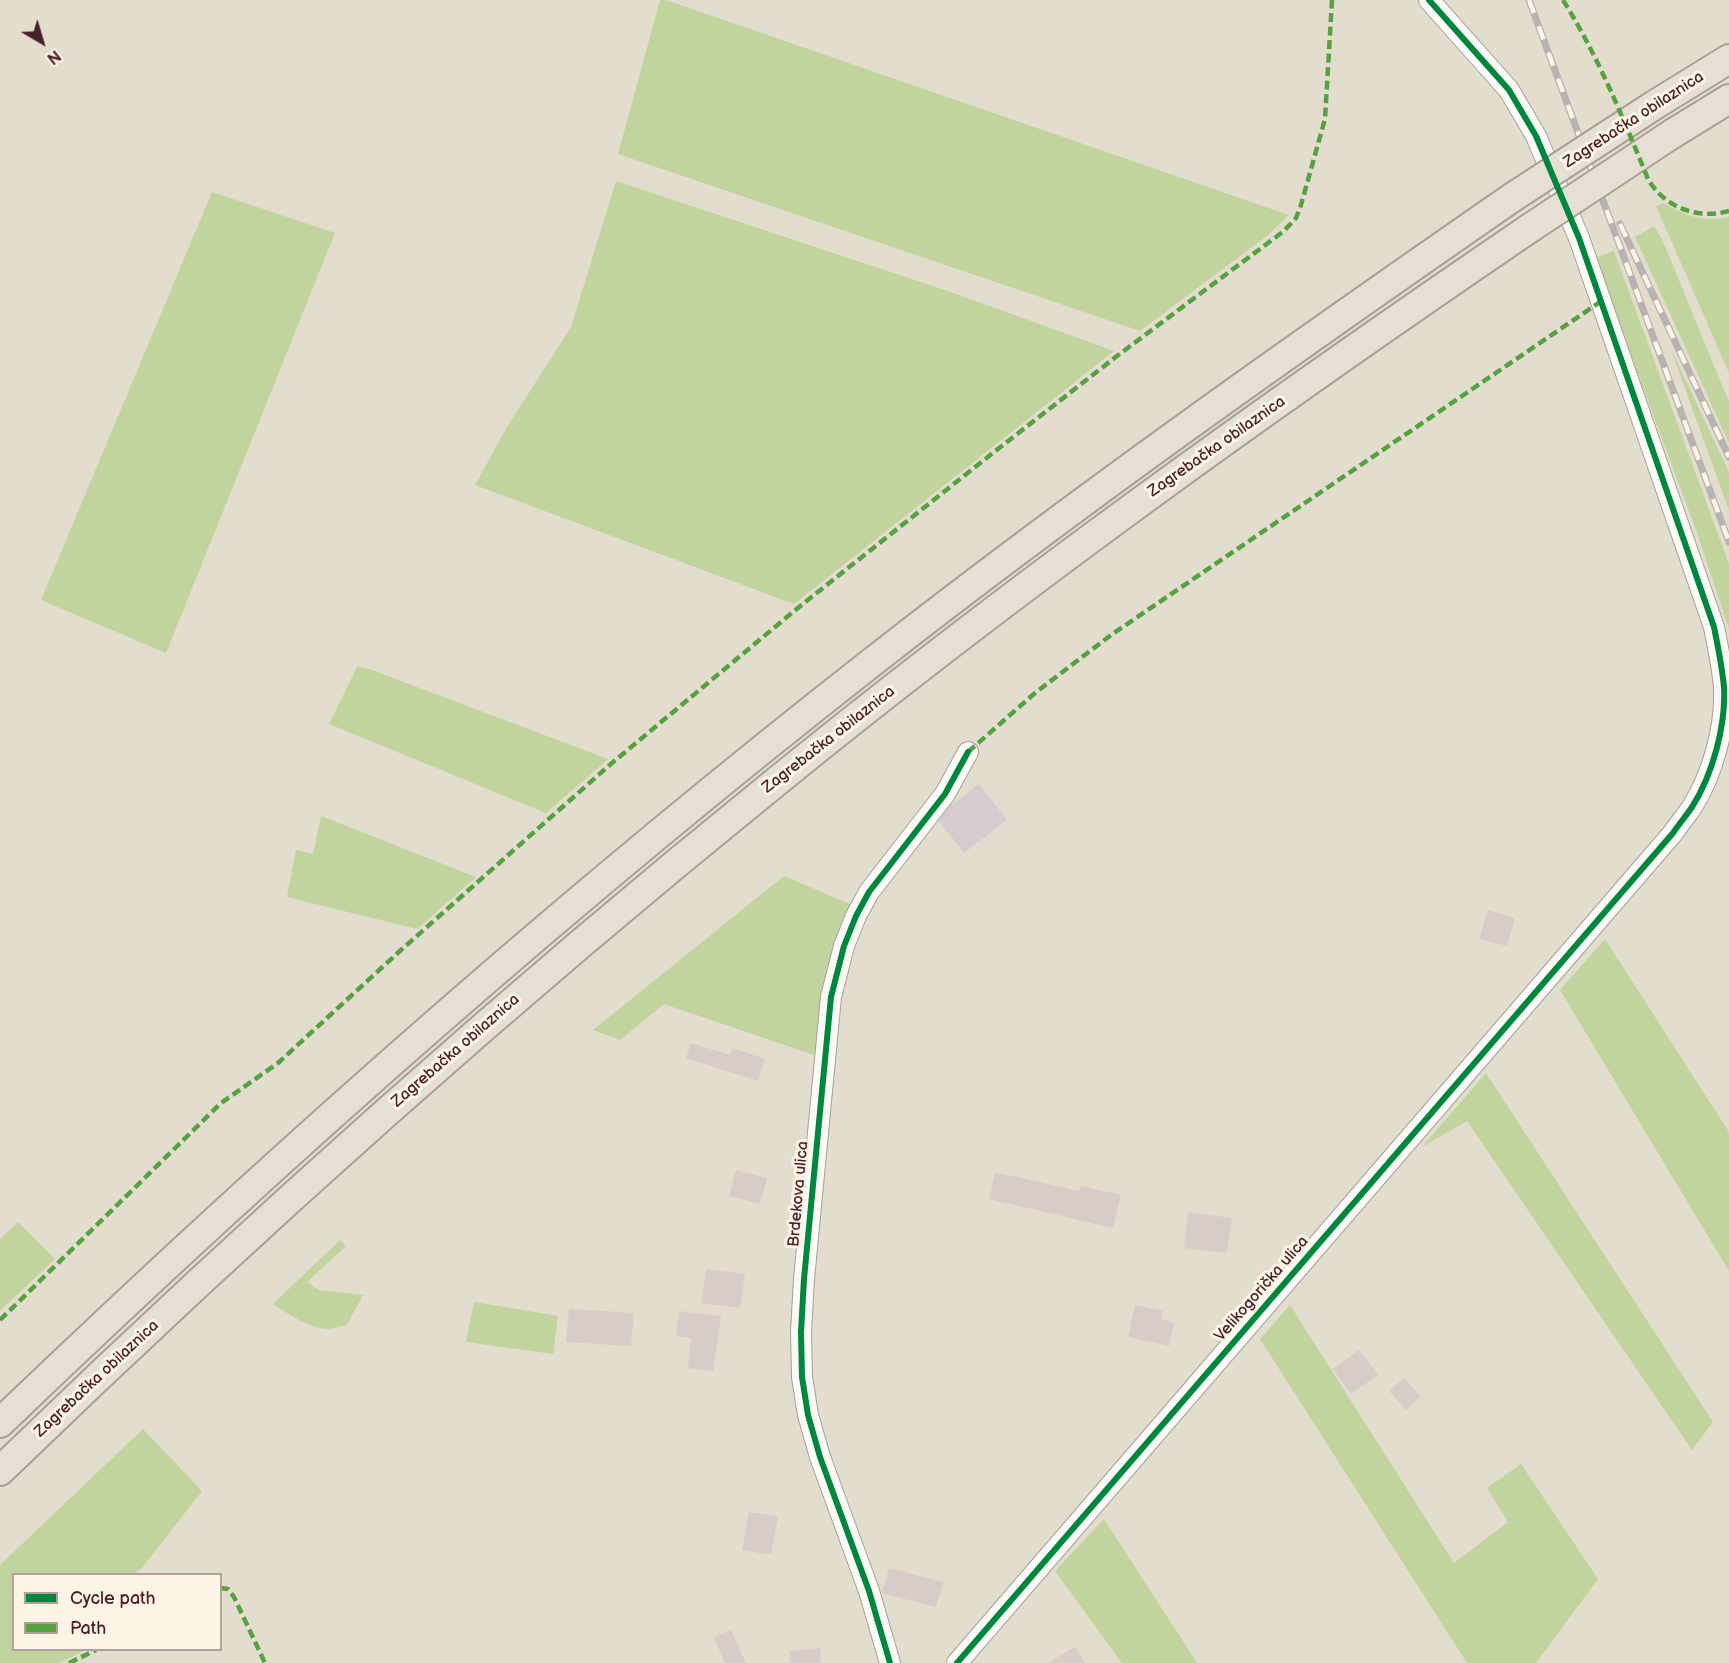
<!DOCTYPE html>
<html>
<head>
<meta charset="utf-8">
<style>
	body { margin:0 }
	#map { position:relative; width:1729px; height:1663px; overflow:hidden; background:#e2ddcc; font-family:"Balsamiq Sans",sans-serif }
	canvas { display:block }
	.legend { position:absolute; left:12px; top:1573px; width:210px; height:78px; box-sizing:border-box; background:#fcf5e5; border:2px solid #b59f9b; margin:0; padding:8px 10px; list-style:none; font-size:18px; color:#4a1f2b }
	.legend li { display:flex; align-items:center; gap:12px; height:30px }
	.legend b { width:30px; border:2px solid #b59f9b }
	.north { position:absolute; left:12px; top:12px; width:60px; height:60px; -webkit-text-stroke:4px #fcf5e5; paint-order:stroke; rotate:142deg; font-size:16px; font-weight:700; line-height:24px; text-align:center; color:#4a1f2b }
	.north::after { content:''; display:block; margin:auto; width:21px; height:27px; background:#4a1f2b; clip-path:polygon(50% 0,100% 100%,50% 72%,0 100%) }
</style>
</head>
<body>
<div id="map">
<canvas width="1729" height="1663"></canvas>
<ul class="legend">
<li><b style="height:8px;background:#00873e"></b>Cycle path</li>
<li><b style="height:8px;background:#56a243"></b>Path</li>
</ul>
<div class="north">N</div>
</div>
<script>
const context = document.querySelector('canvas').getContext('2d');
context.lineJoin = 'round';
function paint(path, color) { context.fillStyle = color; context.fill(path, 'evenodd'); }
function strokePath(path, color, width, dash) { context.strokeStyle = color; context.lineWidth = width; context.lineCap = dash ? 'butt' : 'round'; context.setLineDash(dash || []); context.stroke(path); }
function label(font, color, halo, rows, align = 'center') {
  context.font = font + ' "Balsamiq Sans",sans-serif'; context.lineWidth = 6; context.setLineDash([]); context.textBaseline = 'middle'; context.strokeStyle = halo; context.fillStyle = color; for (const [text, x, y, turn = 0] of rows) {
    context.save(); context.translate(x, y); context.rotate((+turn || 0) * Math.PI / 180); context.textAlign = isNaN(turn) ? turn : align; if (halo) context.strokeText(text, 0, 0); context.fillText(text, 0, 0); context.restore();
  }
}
paint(new Path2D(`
	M 979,784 L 1007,820 L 964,853 L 936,817 Z`), '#d5ccd1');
paint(new Path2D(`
	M 660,0 L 666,0 L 1289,215 L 1268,235 L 1140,331 L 618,154 Z
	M 616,181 L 945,290 L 1114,351 L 794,604 L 475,485 L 507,427 L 571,327 Z
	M 212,192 L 335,233 L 166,653 L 41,600 Z
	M 1663,203 C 1686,215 1702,223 1729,217 L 1729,373 L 1656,206 Z
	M 1654,226 L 1662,239 L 1729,402 L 1729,443 L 1635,237 Z
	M 1614,251 L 1729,564 L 1729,629 L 1697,533 L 1595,258 Z
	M 1670,347 L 1729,472 L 1729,510 Z
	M 357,667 L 369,669 L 608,759 L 546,813 L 329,724 Z
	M 321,816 L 476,877 L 417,929 L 287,897 L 296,850 L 313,854 Z
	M 784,876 L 852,905 L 817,1056 L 664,1004 L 620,1040 L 593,1030 Z
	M 1605,939 L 1729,1132 L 1729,1271 L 1560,990 Z
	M 1486,1073 L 1713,1422 L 1692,1450 L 1467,1121 L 1422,1147 Z
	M 18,1222 L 55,1259 L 0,1311 L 0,1239 Z
	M 340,1240 L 346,1246 L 307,1282 L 319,1290 L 363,1295 L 347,1325 C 341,1326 333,1329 327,1329 C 308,1328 289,1314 273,1304 Z
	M 474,1302 L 558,1316 L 553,1354 L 466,1342 Z
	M 1290,1305 L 1454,1563 L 1508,1522 L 1487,1488 L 1521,1464 L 1598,1579 L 1536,1663 L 1467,1663 L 1260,1339 Z
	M 143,1429 L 202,1491 L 142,1568 L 134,1574 L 14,1574 L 14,1650 L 86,1650 L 59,1663 L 0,1663 L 0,1565 Z
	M 1104,1519 L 1197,1663 L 1122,1663 L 1055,1571 Z`), '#c2d49d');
paint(new Path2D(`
	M 1488,910 L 1515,918 L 1507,946 L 1479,939 Z
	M 691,1043 L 730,1055 L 733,1048 L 765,1059 L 758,1081 L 686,1058 Z
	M 736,1170 L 767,1178 L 760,1204 L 729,1196 Z
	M 995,1172 L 1079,1191 L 1081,1186 L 1121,1195 L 1113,1228 L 989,1199 Z
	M 1188,1212 L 1232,1218 L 1227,1253 L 1184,1248 Z
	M 706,1269 L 745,1274 L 740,1308 L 701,1303 Z
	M 1135,1305 L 1163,1311 L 1161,1319 L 1174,1323 L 1169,1346 L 1128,1337 Z
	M 569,1309 L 634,1313 L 631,1346 L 566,1342 Z
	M 679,1311 L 721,1316 L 713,1371 L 688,1368 L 691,1338 L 676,1336 Z
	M 1359,1350 L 1378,1375 L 1351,1394 L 1333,1369 Z
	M 1404,1378 L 1421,1397 L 1406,1410 L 1389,1391 Z
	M 749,1512 L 778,1516 L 771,1555 L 742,1550 Z
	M 889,1568 L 943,1582 L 936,1607 L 882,1593 Z
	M 731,1630 L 744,1659 L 746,1663 L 725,1663 L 714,1638 Z
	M 1075,1647 L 1085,1663 L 1048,1663 Z
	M 820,1648 L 821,1663 L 790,1663 L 789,1651 Z`), '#d8ccc9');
const minor = new Path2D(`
	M 890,1663 L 869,1591 L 820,1457 L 808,1415 L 802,1377 L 801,1332 L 804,1279 L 831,997 L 844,946 L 856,916 L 869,892 L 945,794 L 968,752
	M 957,1663 L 1673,833 C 1679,824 1686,816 1692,807 C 1713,774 1726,725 1724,687 C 1722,666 1718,647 1714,627 L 1579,238 L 1536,136 L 1509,90 L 1429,0`);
const highway = new Path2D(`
	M 1656,104 L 1729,59
	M 1672,134 L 1729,99
	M 0,1423 C 278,1156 567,901 871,663 C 1079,500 1295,348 1513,197
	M 0,1471 C 247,1232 504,1002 771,786 C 1014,588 1270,405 1530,228`);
strokePath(minor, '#a89f97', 22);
strokePath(highway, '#a89f97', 32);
strokePath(minor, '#fbfaf7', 20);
strokePath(highway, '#e5e0d3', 28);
const rail = new Path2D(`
	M 1529,0 L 1729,542
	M 1620,224 L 1729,457`);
strokePath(rail, '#b8b2b2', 7);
strokePath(rail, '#fcf5e5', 4.5, [14]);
const highwayBridge = new Path2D(`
	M 1513,197 L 1656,104
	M 1530,228 L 1672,134`);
strokePath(highwayBridge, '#a89f97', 32, []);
strokePath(highwayBridge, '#e5e0d3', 28);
strokePath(new Path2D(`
	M 1563,0 C 1598,56 1623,118 1648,179 C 1664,207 1697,220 1729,211
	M 968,752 L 1035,693 L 1111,635 L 1600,302
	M 0,1320 L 221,1103 L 278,1063 L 401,950 L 612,763 L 799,607 L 989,456 L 1117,356 L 1284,231 L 1296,218 L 1301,205 L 1325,119 L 1332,0
	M 220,1588 L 228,1589 L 234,1597 L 265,1663
	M 69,1663 L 96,1650`), '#56a243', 4.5, [9, 4.5]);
strokePath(new Path2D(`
	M 890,1663 L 869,1591 L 820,1457 L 808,1415 L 802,1377 L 801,1332 L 804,1279 L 831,997 L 844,946 L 856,916 L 869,892 L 945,794 L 968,752
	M 957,1663 L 1673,833 C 1679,824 1686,816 1692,807 C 1713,774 1726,725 1724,687 C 1722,666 1718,647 1714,627 L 1579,238 L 1536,136 L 1509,90 L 1429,0`), '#00873e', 6);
label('16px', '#4a1f2b', '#fcf5e5', [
	["Zagrebačka obilaznica",1634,120,-33],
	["Zagrebačka obilaznica",1217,447,-35],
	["Zagrebačka obilaznica",829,740,-38],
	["Zagrebačka obilaznica",456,1051,-41],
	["Brdekova ulica",799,1194,-85],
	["Velikogorička ulica",1262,1289,-49],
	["Zagrebačka obilaznica",97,1379,-43]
]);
</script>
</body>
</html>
